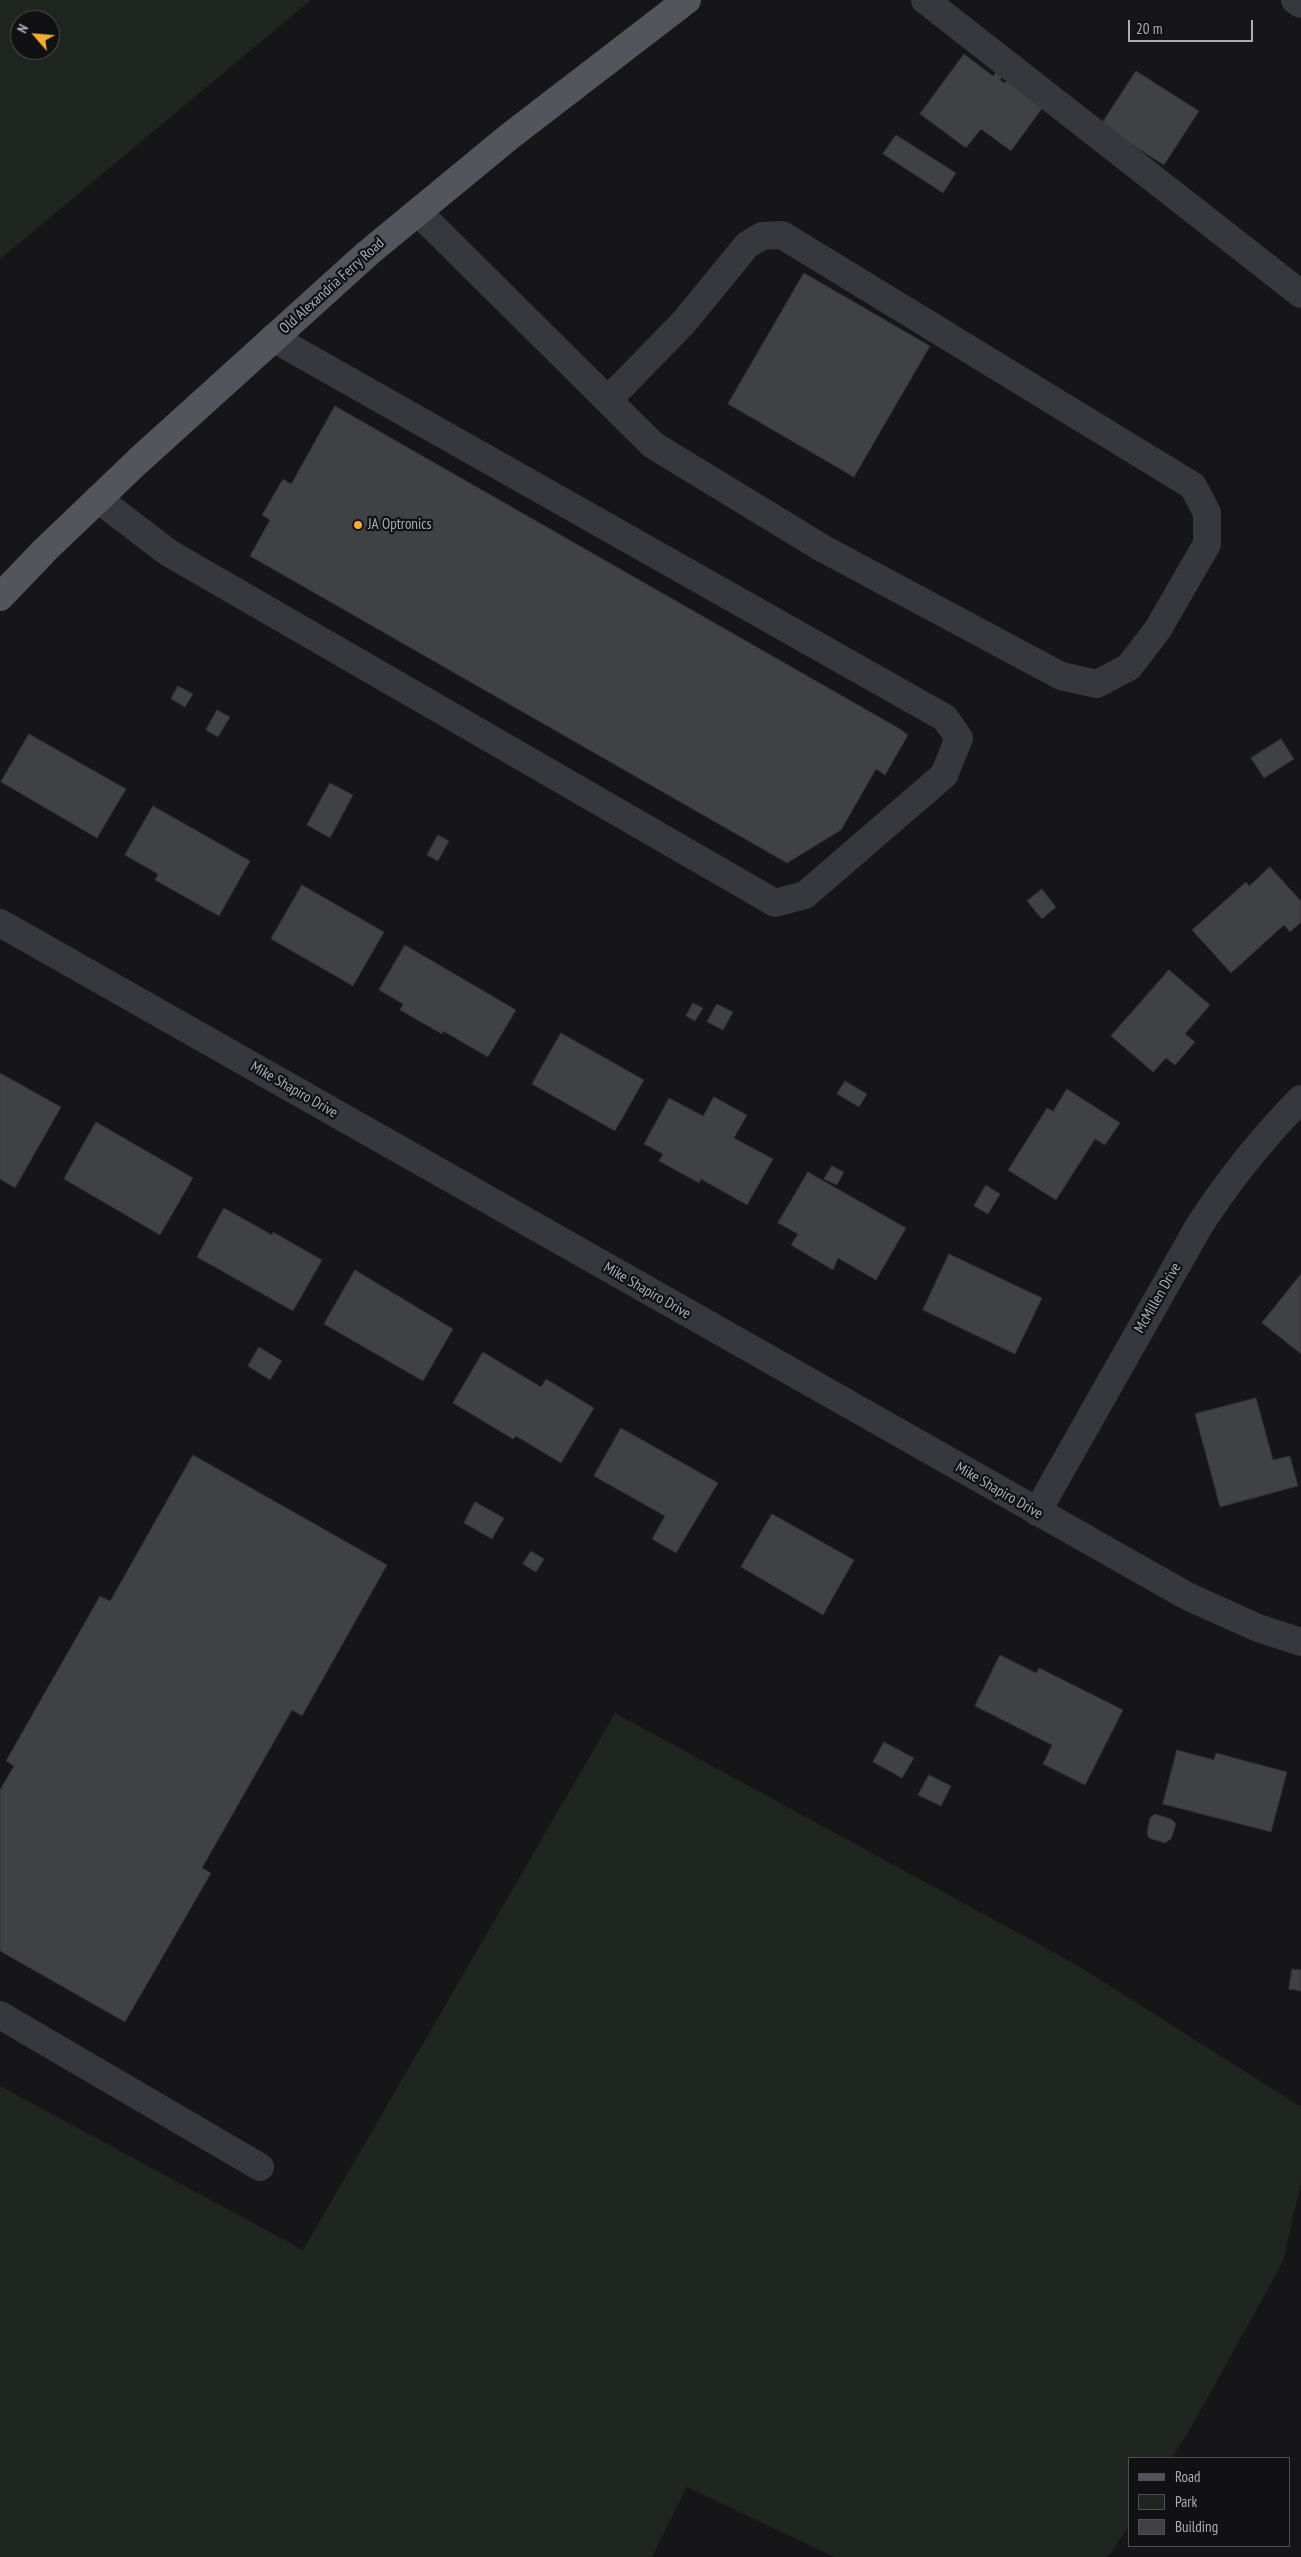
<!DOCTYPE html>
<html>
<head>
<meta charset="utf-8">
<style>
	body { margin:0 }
	#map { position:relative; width:1301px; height:2557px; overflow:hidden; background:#161618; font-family:"PT Sans Narrow",sans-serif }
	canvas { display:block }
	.legend { position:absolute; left:1128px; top:2457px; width:162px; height:90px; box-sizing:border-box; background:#111113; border:1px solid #4d4f55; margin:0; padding:6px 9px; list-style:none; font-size:15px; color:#a8adb8 }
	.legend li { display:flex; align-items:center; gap:10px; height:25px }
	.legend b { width:25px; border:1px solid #4d4f55 }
	.north { position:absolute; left:10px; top:10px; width:50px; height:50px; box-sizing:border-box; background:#111113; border:1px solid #4d4f55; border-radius:50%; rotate:297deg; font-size:14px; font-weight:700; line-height:20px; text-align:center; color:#a8adb8 }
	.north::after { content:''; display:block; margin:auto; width:18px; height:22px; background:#f3ad33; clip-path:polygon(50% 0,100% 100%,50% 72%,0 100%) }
	.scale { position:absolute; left:1128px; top:20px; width:125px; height:22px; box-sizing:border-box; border:2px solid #a8adb8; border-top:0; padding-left:6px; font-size:15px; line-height:18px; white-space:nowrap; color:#a8adb8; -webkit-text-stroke:4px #111113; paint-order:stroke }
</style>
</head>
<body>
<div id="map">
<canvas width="1301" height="2557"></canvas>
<ul class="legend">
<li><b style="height:6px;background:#53555c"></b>Road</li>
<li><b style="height:14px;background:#1e261f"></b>Park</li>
<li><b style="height:14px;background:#404145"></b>Building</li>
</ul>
<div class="north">N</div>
<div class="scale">20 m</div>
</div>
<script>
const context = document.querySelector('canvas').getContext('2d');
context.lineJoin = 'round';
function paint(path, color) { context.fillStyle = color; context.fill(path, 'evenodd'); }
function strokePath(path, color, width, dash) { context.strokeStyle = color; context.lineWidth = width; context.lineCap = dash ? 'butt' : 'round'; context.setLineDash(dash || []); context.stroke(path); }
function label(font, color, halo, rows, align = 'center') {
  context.font = font + ' "PT Sans Narrow",sans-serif'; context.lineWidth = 4.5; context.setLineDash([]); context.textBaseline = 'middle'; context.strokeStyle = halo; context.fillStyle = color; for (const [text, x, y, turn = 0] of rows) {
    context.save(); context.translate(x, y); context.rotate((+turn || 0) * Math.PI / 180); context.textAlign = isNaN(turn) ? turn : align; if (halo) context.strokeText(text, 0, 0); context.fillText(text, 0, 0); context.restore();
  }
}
paint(new Path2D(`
	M 0,0 L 311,0 L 0,259 ZM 20,20 L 50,20 L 50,50 L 20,50 Z
	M 615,1713 L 1077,1965 L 1301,2107 L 1301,2182 L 1283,2262 L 1193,2424 L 1172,2458 L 1130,2458 L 1130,2524 L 1111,2553 L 1106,2557 L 834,2557 L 687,2487 L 652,2557 L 0,2557 L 0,2086 L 303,2250 Z`), '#1e261f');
const building = new Path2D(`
	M 964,54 L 993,76 L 998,70 L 1005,74 L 1000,80 L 1004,83 L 1006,81 L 1043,107 L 1011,151 L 981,129 L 966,148 L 920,114 Z
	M 1136,71 L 1199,111 L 1164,165 L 1101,125 Z
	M 896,135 L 956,173 L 943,193 L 883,154 Z
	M 804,273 L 930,346 L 854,477 L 728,404 Z
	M 335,406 L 900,729 L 908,735 L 885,775 L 876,769 L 841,830 L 787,863 L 250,556 L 270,520 L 262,515 L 283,479 L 291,484 Z
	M 178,686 L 193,694 L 185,707 L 171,699 Z
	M 217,710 L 230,717 L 218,737 L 206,730 Z
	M 29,734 L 126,789 L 97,838 L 1,782 Z
	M 1281,739 L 1294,759 L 1264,778 L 1251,758 Z
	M 330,783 L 353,795 L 330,838 L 307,825 Z
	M 153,806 L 250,861 L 219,916 L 155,880 L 158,874 L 125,855 Z
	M 438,835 L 449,841 L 438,861 L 427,855 Z
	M 1270,867 L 1301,901 L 1301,922 L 1290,932 L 1284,925 L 1231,973 L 1192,930 L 1246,882 L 1249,886 Z
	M 302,885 L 384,932 L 353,986 L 271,939 Z
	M 1042,889 L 1056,907 L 1042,919 L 1027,901 Z
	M 405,945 L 516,1010 L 488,1057 L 443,1031 L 442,1034 L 400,1010 L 403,1004 L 379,990 Z
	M 1169,970 L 1210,1005 L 1185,1034 L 1195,1042 L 1175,1065 L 1166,1058 L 1153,1072 L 1111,1036 Z
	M 693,1003 L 703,1008 L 695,1021 L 686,1016 Z
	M 717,1004 L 733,1012 L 723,1030 L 707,1022 Z
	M 561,1033 L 644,1080 L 615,1131 L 532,1084 Z
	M 0,1073 L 61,1107 L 15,1188 L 0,1179 Z
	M 845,1081 L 867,1094 L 859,1107 L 837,1094 Z
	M 1067,1089 L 1120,1123 L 1105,1145 L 1095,1139 L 1056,1200 L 1008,1170 L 1047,1108 L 1053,1111 Z
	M 714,1097 L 747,1115 L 734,1138 L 773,1159 L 747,1205 L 701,1179 L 699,1183 L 659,1161 L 663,1154 L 644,1144 L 669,1098 L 703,1116 Z
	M 96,1122 L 193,1178 L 160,1235 L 64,1179 Z
	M 832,1166 L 844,1172 L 837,1185 L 824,1179 Z
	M 808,1172 L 906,1228 L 876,1280 L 838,1258 L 833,1270 L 791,1245 L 798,1234 L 778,1223 Z
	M 986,1185 L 1000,1194 L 988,1214 L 974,1206 Z
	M 224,1208 L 272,1235 L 273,1232 L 322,1260 L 293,1311 L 197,1257 Z
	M 949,1254 L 1042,1298 L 1015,1354 L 923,1310 Z
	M 355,1270 L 453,1329 L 423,1381 L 324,1324 Z
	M 1301,1274 L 1301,1354 L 1262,1323 Z
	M 259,1347 L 282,1361 L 270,1380 L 248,1366 Z
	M 483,1352 L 541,1387 L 546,1379 L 594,1408 L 561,1463 L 516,1436 L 513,1439 L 453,1403 Z
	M 1256,1398 L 1273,1460 L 1290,1456 L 1298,1486 L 1220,1507 L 1195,1414 Z
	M 621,1428 L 718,1483 L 676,1553 L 652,1539 L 665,1516 L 594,1476 Z
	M 193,1455 L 387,1565 L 302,1716 L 292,1710 L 202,1868 L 211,1873 L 125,2022 L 0,1951 L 0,1790 L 14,1766 L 6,1761 L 100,1596 L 110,1601 Z
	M 475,1502 L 504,1518 L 492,1539 L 464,1523 Z
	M 772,1514 L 854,1560 L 823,1615 L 741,1567 Z
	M 531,1551 L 544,1559 L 536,1572 L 523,1564 Z
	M 1000,1655 L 1036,1673 L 1039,1668 L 1123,1710 L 1085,1785 L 1043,1764 L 1052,1745 L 975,1706 Z
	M 884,1742 L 914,1758 L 902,1778 L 873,1762 Z
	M 1177,1750 L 1214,1760 L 1216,1753 L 1287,1772 L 1271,1832 L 1163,1804 Z
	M 929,1775 L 951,1786 L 941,1806 L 918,1795 Z
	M 1155,1814 L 1171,1819 L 1176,1824 L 1171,1839 L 1165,1843 L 1149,1838 L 1147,1833 L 1150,1818 Z
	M 1292,1969 L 1301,1970 L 1301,1991 L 1289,1989 Z`);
paint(building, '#404145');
strokePath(building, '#303034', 1);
strokePath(new Path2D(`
	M 925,0 L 1301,294
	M 1295,0 L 1301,4
	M 418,212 L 653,445 L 822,548 L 1061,676 L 1097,684 L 1129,667 L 1158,629 L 1207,544 L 1207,513 L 1193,486 L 782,235 L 762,236 L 747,245 L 684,322 L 608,400
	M 98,499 L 169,553 L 775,903 L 805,895 L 944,775 L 959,738 L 945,718 L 273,338
	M 0,923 L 1187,1596 L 1258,1628 L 1301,1642
	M 1037,1512 L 1199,1226 C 1229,1180 1262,1138 1301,1099
	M 0,2015 L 260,2167`), '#37383d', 28);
strokePath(new Path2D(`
	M 0,597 L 45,550 L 138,461 L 368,253 L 510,136 L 687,0`), '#53555c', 28);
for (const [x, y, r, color] of [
	[358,525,5,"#f3ad33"]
]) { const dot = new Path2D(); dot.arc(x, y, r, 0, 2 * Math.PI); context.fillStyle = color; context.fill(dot); strokePath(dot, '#111113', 2); }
label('15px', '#a8adb8', '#111113', [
	["Old Alexandria Ferry Road",332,286,-42],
	["Mike Shapiro Drive",294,1090,30],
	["Mike Shapiro Drive",647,1291,30],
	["McMillen Drive",1158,1298,-60],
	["Mike Shapiro Drive",999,1491,30]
]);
label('15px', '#a8adb8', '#111113', [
	["JA Optronics",368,525]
], 'left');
</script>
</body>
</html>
